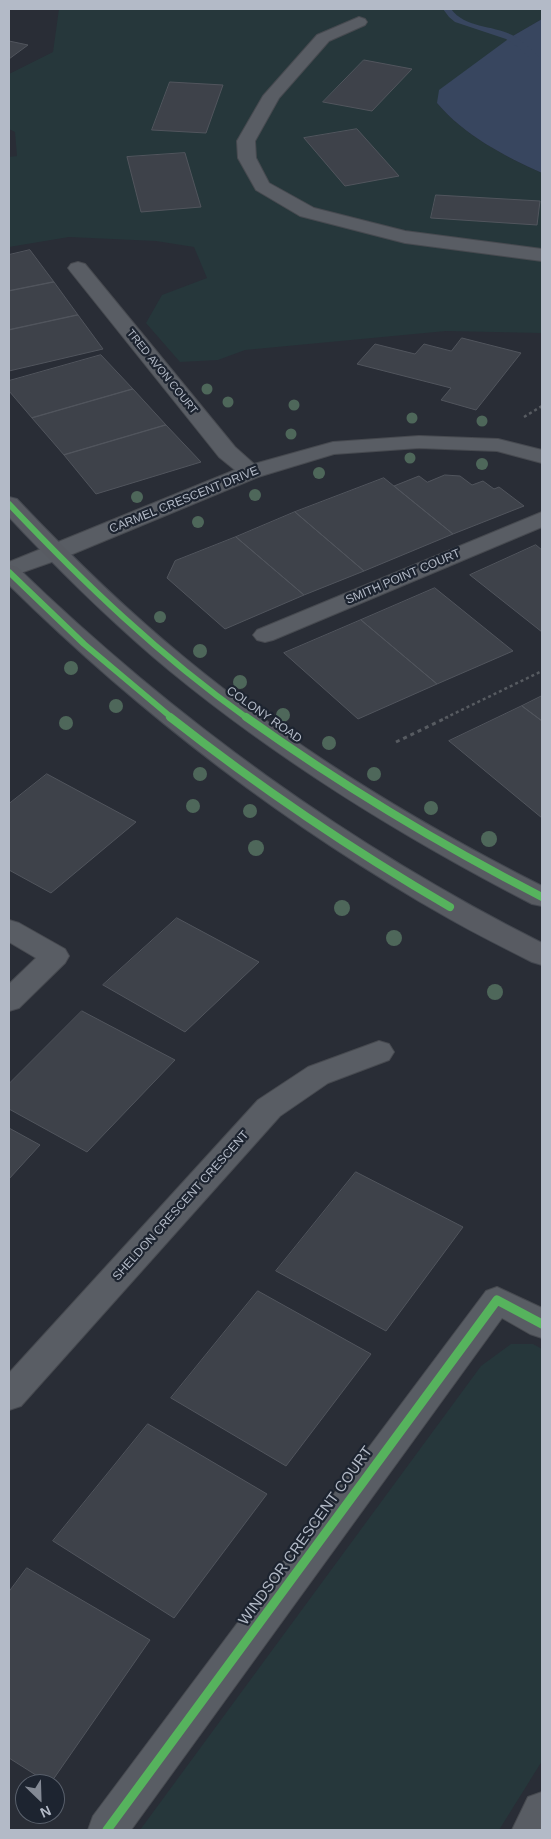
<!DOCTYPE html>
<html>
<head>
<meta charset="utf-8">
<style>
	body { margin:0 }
	#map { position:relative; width:551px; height:1839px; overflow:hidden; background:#292d36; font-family:Arial,sans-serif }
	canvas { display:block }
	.frame { position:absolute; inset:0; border:10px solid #b3bac7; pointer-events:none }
	.north { position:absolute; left:15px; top:1774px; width:50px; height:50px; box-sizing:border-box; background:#1d2430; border:1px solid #59606c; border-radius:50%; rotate:156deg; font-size:14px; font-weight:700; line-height:20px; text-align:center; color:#b3bac7 }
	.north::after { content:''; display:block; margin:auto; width:18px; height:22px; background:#838994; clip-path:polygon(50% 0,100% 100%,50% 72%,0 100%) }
</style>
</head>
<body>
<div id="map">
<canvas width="551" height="1839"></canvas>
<div class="frame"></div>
<div class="north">N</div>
</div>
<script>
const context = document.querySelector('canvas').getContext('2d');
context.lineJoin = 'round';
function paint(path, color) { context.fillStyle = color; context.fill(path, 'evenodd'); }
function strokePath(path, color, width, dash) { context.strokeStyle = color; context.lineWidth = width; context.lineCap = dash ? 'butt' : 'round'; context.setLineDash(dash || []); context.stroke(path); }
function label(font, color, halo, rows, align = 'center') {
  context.font = font + ' Arial,sans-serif'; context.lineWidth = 4.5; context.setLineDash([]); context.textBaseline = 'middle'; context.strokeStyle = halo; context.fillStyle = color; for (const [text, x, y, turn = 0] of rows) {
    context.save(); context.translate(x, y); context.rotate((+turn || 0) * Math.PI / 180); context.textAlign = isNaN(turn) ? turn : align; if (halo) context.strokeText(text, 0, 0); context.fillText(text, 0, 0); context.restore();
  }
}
paint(new Path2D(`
	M 59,9 L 542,9 L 542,19 L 511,37 L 437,103 C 464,135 504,156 542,173 L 542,333 L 446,331 L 245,350 L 218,360 L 180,362 L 146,323 L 162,295 L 207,278 L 194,247 L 156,241 L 69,237 L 9,247 L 9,157 L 17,156 L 15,132 L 9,129 L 9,74 L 53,52 Z
	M 511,1344 L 533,1344 L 542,1349 L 542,1761 L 499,1830 L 140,1830 L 481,1366 Z`), '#26373b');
paint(new Path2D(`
	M 542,19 L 542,173 C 504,156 464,135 437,103 L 439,90 L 511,37 Z`), '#38465f');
paint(new Path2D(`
	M 443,9 L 451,9 C 465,28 492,25 512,35 C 524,41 533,51 542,60 L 542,68 L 539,67 L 519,48 L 506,39 L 455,22 L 449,17 Z`), '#38465f');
const building = new Path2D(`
	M 9,41 L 28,45 L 9,59 Z
	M 364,60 L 412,69 L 372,111 L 323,102 Z
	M 170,82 L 223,85 L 206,133 L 152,130 Z
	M 357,129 L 399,176 L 345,186 L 304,138 Z
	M 185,153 L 201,207 L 141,212 L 127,157 Z
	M 436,195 L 540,201 L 537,225 L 431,218 Z
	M 30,250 L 54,282 L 9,291 L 9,255 Z
	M 54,282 L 78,315 L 9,330 L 9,291 Z
	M 78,315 L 103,349 L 9,371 L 9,330 Z
	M 462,338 L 521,353 L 476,410 L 441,400 L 451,388 L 357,364 L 375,344 L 415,354 L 424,344 L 451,351 Z
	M 101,355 L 133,389 L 32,418 L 9,391 L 9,381 Z
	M 133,389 L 166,425 L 64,455 L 32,418 Z
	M 166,425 L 201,462 L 96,494 L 64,455 Z
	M 445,475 L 460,476 L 472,485 L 483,481 L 494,489 L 499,487 L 524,506 L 453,534 L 394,486 L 419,476 L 427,482 Z
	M 384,478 L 453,534 L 364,571 L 295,512 Z
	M 295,512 L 364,571 L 304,595 L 236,537 Z
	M 236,537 L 304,595 L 225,629 L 167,578 L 175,561 Z
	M 536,545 L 542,550 L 542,632 L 470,575 Z
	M 435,588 L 513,651 L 437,684 L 361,620 Z
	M 361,620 L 437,684 L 358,719 L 284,653 Z
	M 542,696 L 542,721 L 522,706 Z
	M 522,706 L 542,721 L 542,818 L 449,741 Z
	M 47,774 L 136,822 L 51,893 L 9,870 L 9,804 Z
	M 177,918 L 259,962 L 185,1032 L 103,985 Z
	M 82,1011 L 175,1060 L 87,1152 L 9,1109 L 9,1084 Z
	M 9,1128 L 40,1145 L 9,1179 Z
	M 356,1172 L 463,1227 L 386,1331 L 276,1271 Z
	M 258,1291 L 371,1354 L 286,1466 L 171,1398 Z
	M 148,1424 L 267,1494 L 174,1618 L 53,1541 Z
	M 27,1568 L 150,1640 L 50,1784 L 9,1758 L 9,1592 Z`);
paint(building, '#3e424a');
strokePath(building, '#51555d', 1);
const street = new Path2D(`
	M 359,17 L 365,19 L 367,22 L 365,25 L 329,41 L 279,98 L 255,141 L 256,158 L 269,183 L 314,208 L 405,231 L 542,249 L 542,261 L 405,243 L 300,216 L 256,190 L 238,158 L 237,141 L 263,96 L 317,35 Z
	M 78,262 L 85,264 L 235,447 L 254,464 L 333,442 L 419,436 L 498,439 L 542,450 L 542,463 L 497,451 L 419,448 L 334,454 L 258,477 L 63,558 L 9,577 L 9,562 L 235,470 L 219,457 L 71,272 L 68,268 L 71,264 Z
	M 542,512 L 542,527 L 273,640 L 265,642 L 257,640 L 253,635 L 257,630 Z
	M 9,920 L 19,923 L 65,949 L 69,956 L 65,963 L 19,1008 L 9,1011 L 9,984 L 36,958 L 9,942 Z
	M 379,1041 L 389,1044 L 394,1052 L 389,1060 L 328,1083 L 280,1116 L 21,1406 L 9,1410 L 9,1373 L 258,1100 L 308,1067 Z
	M 497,1287 L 542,1308 L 542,1338 L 530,1334 L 502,1318 L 131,1830 L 88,1830 L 93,1816 L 486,1291 Z
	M 542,1792 L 542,1830 L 512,1830 L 528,1797 Z`);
const secondary = new Path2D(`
	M 9,497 L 17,499 C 70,555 125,609 185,658 C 294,748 416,822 542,886 L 542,906 L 532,904 C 404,838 281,762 170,671 C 118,628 70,581 24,533 L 9,517 Z
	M 9,565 L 17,567 C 173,718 348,845 542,943 L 542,965 L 532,962 C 504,948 476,934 448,918 C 288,827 140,714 9,585 Z`);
strokePath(street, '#474a50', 2);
strokePath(secondary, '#444850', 2);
strokePath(new Path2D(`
	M 524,417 L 542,406
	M 445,718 L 542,671`), '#575b61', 2.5, [3, 3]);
strokePath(new Path2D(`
	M 396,742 L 448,717`), '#575b61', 3, [4, 4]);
paint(street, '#595d64');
paint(secondary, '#585b62');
strokePath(new Path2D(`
	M 9,504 C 83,582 160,656 247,718
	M 9,572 L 84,644 L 172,718`), '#56b35d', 6);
strokePath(new Path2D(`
	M 170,717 C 259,787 352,850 450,907
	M 246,717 C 340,784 439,844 542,897`), '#56b35d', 8);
strokePath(new Path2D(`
	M 107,1830 L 497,1300 L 542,1324`), '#56b35d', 9);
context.fillStyle = '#4e675a';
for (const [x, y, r] of [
	[207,389,5.5],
	[228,402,5.5],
	[294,405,5.5],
	[412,418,5.5],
	[482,421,5.5],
	[291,434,5.5],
	[410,458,5.5],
	[482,464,6],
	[319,473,6],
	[255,495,6],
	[137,497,6],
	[198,522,6],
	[160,617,6],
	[200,651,7],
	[71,668,7],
	[240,682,7],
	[116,706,7],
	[283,715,7],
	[66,723,7],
	[329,743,7],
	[200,774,7],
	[374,774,7],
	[193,806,7],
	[431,808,7],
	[250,811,7],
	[489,839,8],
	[256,848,8],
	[342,908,8],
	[394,938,8],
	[495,992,8]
]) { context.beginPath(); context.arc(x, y, r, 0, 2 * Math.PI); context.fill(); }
label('11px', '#b3bac7', '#1d2430', [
	["TRED AVON COURT",162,372,51]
]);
label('12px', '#b3bac7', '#1d2430', [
	["CARMEL CRESCENT DRIVE",184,500,-22],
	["SMITH POINT COURT",403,577,-23],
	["COLONY ROAD",264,715,35],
	["SHELDON CRESCENT CRESCENT",181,1206,-48]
]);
label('15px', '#b3bac7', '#1d2430', [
	["WINDSOR CRESCENT COURT",306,1536,-54]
]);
</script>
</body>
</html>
